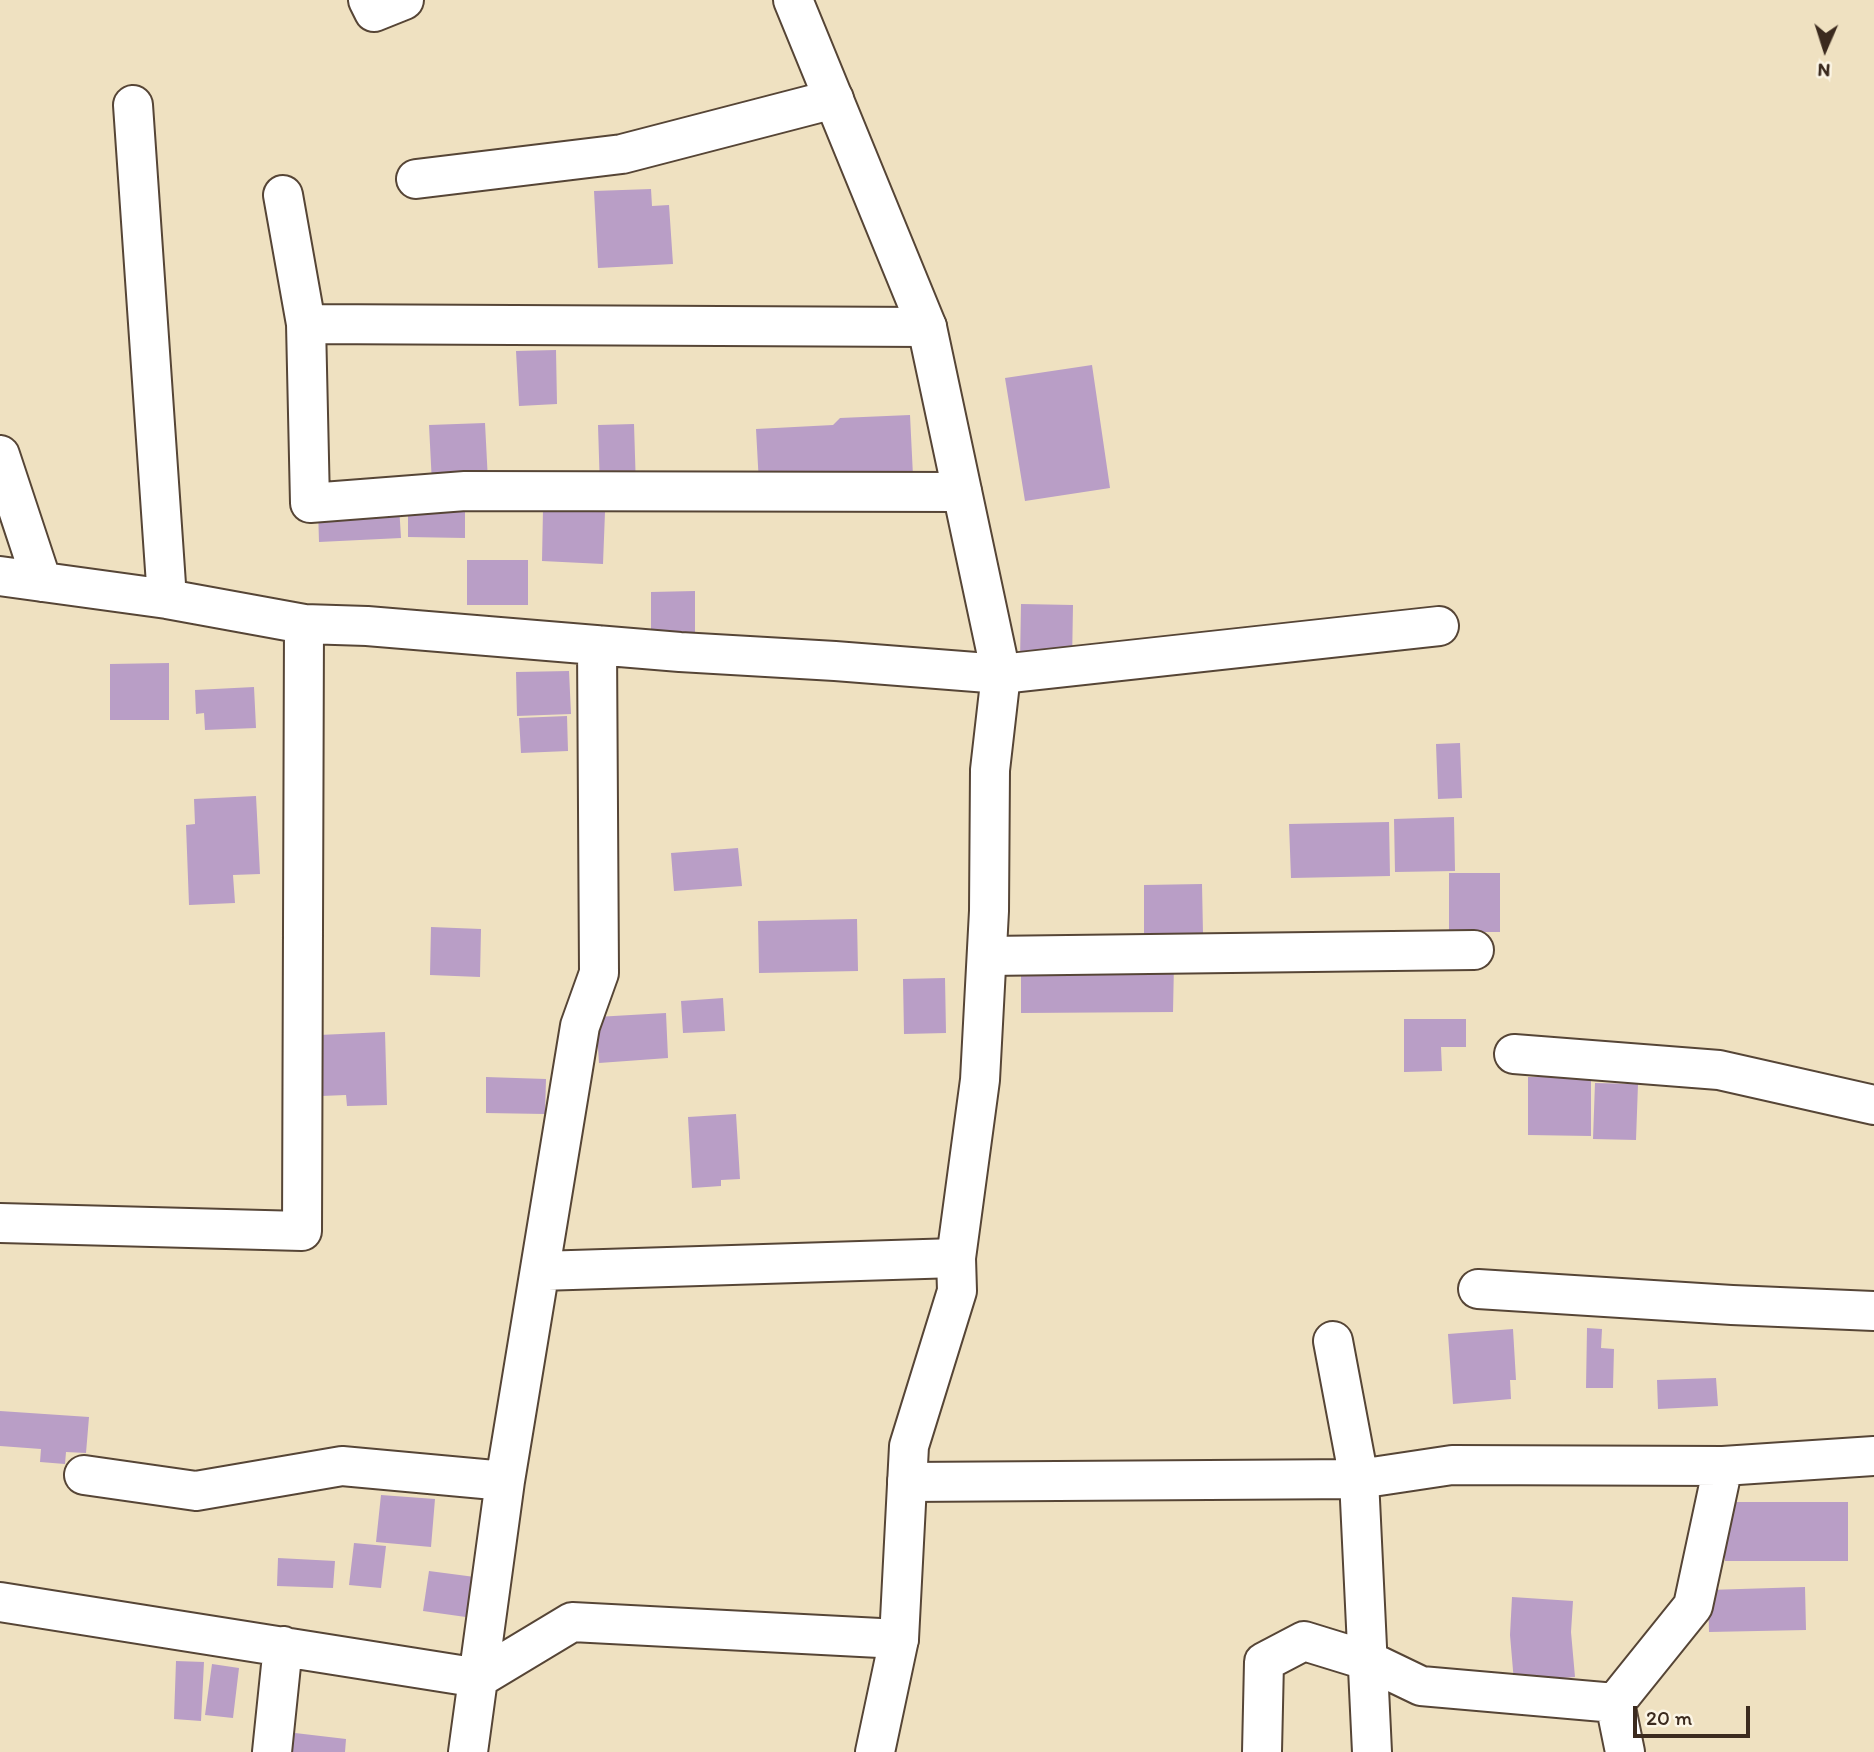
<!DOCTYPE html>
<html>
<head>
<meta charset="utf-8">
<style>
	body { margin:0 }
	#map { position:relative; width:1874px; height:1752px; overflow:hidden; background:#efe1c1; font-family:Itim,sans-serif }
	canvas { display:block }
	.north { position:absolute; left:1790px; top:14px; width:70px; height:70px; -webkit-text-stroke:5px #fcf5e5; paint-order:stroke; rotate:183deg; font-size:19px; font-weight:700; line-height:28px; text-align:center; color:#3b2a1e }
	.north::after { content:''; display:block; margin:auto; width:24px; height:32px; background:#3b2a1e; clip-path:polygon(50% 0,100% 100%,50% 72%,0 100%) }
	.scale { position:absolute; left:1633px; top:1706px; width:117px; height:32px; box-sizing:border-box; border:4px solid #3b2a1e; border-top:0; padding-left:9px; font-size:21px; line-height:24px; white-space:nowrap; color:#3b2a1e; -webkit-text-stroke:5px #fcf5e5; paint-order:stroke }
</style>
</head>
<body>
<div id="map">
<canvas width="1874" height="1752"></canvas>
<div class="north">N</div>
<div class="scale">20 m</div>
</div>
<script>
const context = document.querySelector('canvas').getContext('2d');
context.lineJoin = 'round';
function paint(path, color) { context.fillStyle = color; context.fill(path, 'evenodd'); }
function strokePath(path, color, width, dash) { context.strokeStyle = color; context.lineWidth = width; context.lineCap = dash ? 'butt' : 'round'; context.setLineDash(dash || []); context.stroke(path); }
paint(new Path2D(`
	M 651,189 L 652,206 L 669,205 L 673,264 L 598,268 L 594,191 Z
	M 556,350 L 557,404 L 519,406 L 516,351 Z
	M 1092,365 L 1110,488 L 1025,501 L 1005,378 Z
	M 910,415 L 913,476 L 759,484 L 756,429 L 833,425 L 840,418 Z
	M 485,423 L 488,481 L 432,484 L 429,425 Z
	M 634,424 L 636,488 L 600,489 L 598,425 Z
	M 399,505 L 401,538 L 319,542 L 318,508 Z
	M 408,505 L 465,505 L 465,538 L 408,537 Z
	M 543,509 L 605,512 L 603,564 L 542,561 Z
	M 467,560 L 528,560 L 528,605 L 467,605 Z
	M 695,591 L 695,642 L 651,642 L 651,592 Z
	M 1021,604 L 1073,605 L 1072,663 L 1020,661 Z
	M 169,663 L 169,720 L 110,720 L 110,664 Z
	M 569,671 L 571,714 L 517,716 L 516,672 Z
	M 254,687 L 256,728 L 205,730 L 204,713 L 196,714 L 195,690 Z
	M 567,716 L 568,751 L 521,753 L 519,718 Z
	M 1460,743 L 1462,798 L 1438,799 L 1436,744 Z
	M 256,796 L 260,874 L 233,875 L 235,903 L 189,905 L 186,825 L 195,824 L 194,799 Z
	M 1454,817 L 1455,871 L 1395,872 L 1394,819 Z
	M 1389,822 L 1390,876 L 1291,878 L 1289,824 Z
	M 738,848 L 742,886 L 674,891 L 671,853 Z
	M 1449,873 L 1500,873 L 1500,932 L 1449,932 Z
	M 1202,884 L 1203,934 L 1144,935 L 1144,885 Z
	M 857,919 L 858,971 L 759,973 L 758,921 Z
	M 431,927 L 481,929 L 480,977 L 430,975 Z
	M 1174,963 L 1173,1012 L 1021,1013 L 1021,965 Z
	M 945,978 L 946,1033 L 904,1034 L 903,979 Z
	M 723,998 L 725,1031 L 683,1033 L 681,1001 Z
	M 666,1013 L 668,1058 L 599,1063 L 596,1017 Z
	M 1404,1019 L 1466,1019 L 1466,1047 L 1441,1047 L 1442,1071 L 1404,1072 Z
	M 385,1032 L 387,1105 L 347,1106 L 346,1095 L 321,1096 L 319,1035 Z
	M 486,1077 L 546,1079 L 545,1114 L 486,1113 Z
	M 1528,1077 L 1591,1077 L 1591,1136 L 1528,1135 Z
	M 1595,1083 L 1638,1084 L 1636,1140 L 1593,1139 Z
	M 736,1114 L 740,1179 L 721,1180 L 721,1186 L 692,1188 L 688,1117 Z
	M 1587,1328 L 1602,1329 L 1601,1348 L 1614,1349 L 1613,1388 L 1586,1388 Z
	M 1513,1329 L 1516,1380 L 1510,1380 L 1511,1399 L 1453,1404 L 1448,1334 Z
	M 1716,1378 L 1718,1406 L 1658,1409 L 1657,1380 Z
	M 0,1411 L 89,1417 L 86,1453 L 66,1452 L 65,1464 L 40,1462 L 41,1449 L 0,1446 Z
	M 381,1495 L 435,1499 L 431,1547 L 376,1542 Z
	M 1725,1502 L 1848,1502 L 1848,1561 L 1725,1561 Z
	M 354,1543 L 386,1546 L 381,1588 L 349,1585 Z
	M 278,1558 L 335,1561 L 333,1588 L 277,1586 Z
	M 429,1571 L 490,1579 L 473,1618 L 423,1611 Z
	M 1805,1587 L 1806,1630 L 1709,1632 L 1708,1590 Z
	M 1512,1597 L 1573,1601 L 1571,1632 L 1575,1677 L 1514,1682 L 1510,1635 Z
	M 176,1661 L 204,1662 L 201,1721 L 174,1719 Z
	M 212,1664 L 239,1668 L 233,1718 L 205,1715 Z
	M 278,1731 L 346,1739 L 345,1752 L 275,1752 Z`), '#b99ec6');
const minor = new Path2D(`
	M 368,0 L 374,12 L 404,0
	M 133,105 L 167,599
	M 416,179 L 622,154 L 834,99
	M 283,195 L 306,324 L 310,503 L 465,491 L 962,492
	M 306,324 L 927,327
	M 0,455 L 42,582
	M 0,576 L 167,599 L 304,624 L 367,626 L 680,652 L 835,661 L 1001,674 L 1439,626
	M 987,956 L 1474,950
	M 1514,1054 L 1719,1070 L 1874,1105
	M 0,1223 L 302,1231 L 304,624
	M 540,1271 L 956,1258
	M 1478,1289 L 1732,1305 L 1874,1311
	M 1333,1341 L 1359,1479 L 1372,1752
	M 84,1475 L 196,1491 L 342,1466 L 505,1481
	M 907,1482 L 1359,1479 L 1452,1465 L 1723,1466 L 1874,1456
	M 0,1602 L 479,1678 L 572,1622 L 899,1639
	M 272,1752 L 283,1646
	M 468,1752 L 505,1481 L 580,1026 L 599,973 L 597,645
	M 1262,1752 L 1264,1662 L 1304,1641 L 1369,1661 L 1421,1686 L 1615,1703
	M 1625,1752 L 1615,1703 L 1693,1606 L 1723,1466`);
const tertiary = new Path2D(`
	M 793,0 L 927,327 L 1001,674 L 990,770 L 989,911 L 980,1080 L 956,1258 L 957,1291 L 909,1446 L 899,1639 L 875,1752`);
strokePath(minor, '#564536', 42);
strokePath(tertiary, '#564536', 42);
strokePath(minor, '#fff', 38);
strokePath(tertiary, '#fff', 38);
</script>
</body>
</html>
